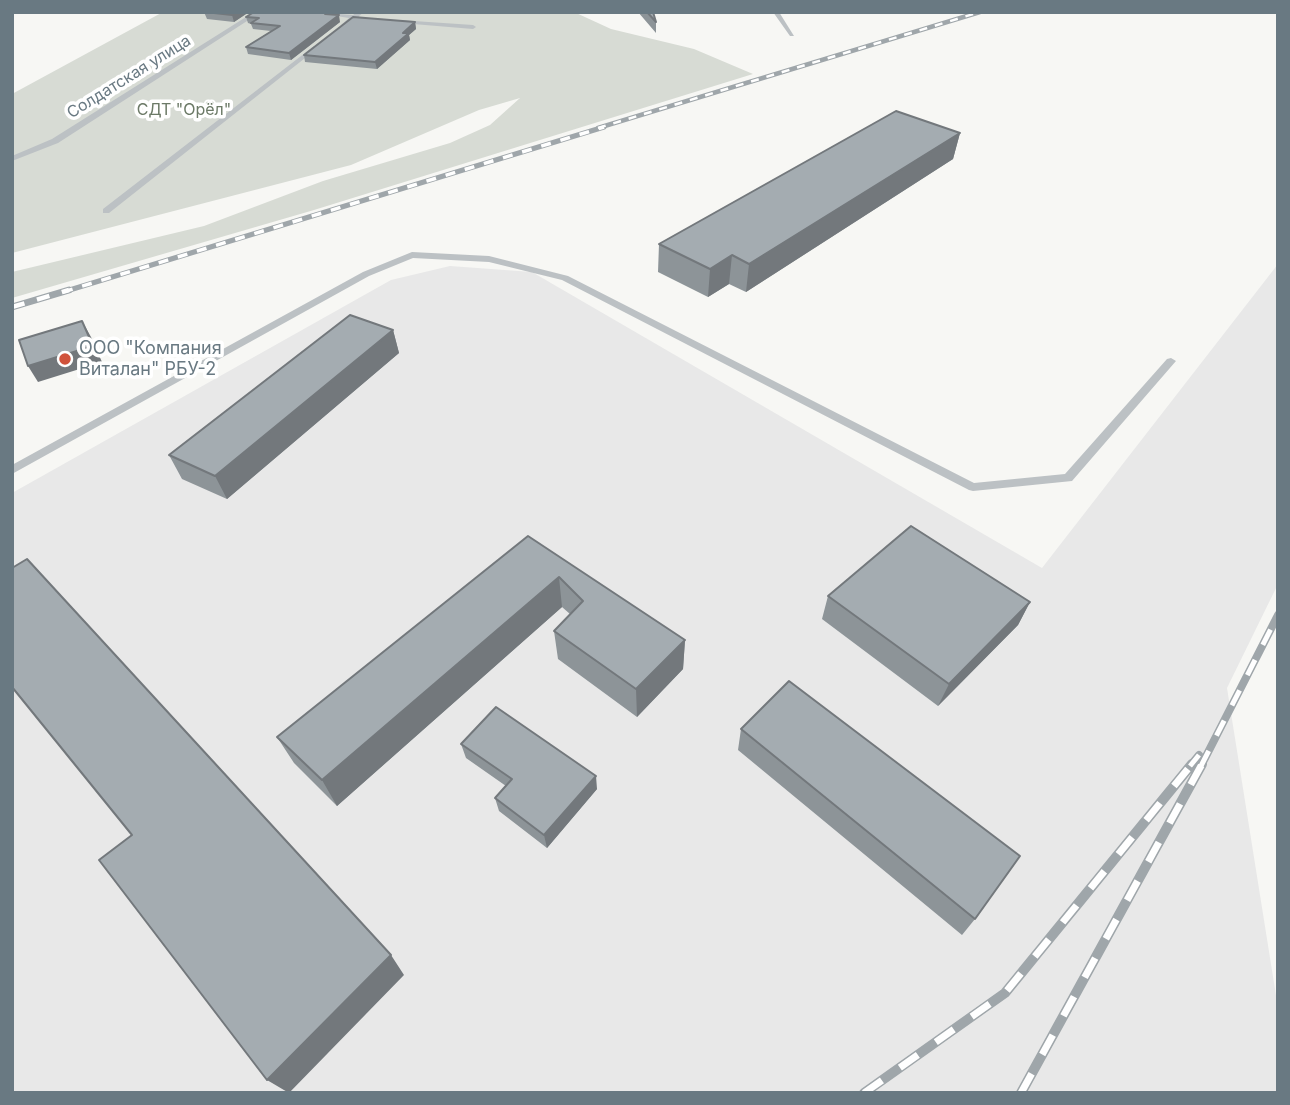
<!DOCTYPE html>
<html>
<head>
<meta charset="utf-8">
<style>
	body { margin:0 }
	#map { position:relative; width:1290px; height:1105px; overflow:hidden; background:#f7f7f4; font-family:Inter,sans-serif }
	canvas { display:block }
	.frame { position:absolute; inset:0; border:14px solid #697982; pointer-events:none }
</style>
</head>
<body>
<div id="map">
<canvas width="1290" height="1105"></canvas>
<div class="frame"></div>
</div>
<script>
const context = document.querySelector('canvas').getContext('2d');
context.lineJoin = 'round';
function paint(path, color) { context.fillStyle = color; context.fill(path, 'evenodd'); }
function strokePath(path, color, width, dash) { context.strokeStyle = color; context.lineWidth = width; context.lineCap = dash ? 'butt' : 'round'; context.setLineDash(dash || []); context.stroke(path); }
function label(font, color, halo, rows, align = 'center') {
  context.font = font + ' Inter,sans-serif'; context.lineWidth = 7; context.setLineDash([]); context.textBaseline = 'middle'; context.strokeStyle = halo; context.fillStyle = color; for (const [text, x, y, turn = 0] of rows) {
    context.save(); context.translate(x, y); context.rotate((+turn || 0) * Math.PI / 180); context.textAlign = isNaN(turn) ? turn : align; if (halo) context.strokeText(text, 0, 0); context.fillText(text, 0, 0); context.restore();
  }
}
paint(new Path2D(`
	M 1278,264 L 1278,584 L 1227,688 L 1278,1008 L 1278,1093 L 12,1093 L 12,493 L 391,280 L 450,266 L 532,272 L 1042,568 Z`), '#e8e8e8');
paint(new Path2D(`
	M 163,12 L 574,12 L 611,29 L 694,49 L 753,74 L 314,210 L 12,298 L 12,272 L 204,226 L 323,181 L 450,143 L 490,125 L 520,98 L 479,110 L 351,165 L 12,253 L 12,94 Z`), '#d7dbd4');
paint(new Path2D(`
	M 254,12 L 261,12 L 58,143 L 12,161 L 12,156 L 52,139 Z
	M 311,12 L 353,15 L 357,12 L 364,12 L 359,16 L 361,19 L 355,19 L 344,27 L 341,25 L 349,18 Z
	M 773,12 L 779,12 L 794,36 L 790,36 Z
	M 399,20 L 473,25 L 476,27 L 473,29 L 401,23 Z
	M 314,46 L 319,47 L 109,213 L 103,213 L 103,209 Z
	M 412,252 L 489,256 L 568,276 L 974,483 L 1065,474 L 1167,359 L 1171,358 L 1176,361 L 1072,481 L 973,491 L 969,490 L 562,280 L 489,262 L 413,258 L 369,276 L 12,474 L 12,465 L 363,272 Z`), '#bcc1c4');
const railFar4 = new Path2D(`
	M 598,128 L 980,12`);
const railFar3 = new Path2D(`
	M 63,292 L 604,127`);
const railFar2 = new Path2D(`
	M 12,307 L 69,290`);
const railFar1 = new Path2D(`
	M 1190,766 L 1199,755
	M 1201,766 L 1278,615`);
const rail = new Path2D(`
	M 864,1093 L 1005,993 L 1192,764
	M 1021,1093 L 1202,764`);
strokePath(railFar4, '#9fa6aa', 4.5);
strokePath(railFar3, '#9fa6aa', 5);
strokePath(railFar2, '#9fa6aa', 7);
strokePath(railFar1, '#9fa6aa', 8);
strokePath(rail, '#9fa6aa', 10);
strokePath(railFar4, '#fff', 2.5, [8]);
strokePath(railFar3, '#fff', 3.5, [10]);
strokePath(railFar2, '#fff', 4.5, [13]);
strokePath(railFar1, '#fff', 5, [17]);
strokePath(rail, '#fff', 7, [22]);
paint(new Path2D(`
	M 204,12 L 249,12 L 234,22 L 207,19 Z
	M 254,12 L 330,12 L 331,15 L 340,22 L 291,60 L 248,54 L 246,47 L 271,31 L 253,29 L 251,24 L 248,23 L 246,17 Z
	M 638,12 L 653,12 L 656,22 L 656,33 Z
	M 415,22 L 416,29 L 409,35 L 410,40 L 377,69 L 305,62 L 304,55 Z
	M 960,133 L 953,159 L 746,292 L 729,284 L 708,297 L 658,272 L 659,244 Z
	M 393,330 L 399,353 L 227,499 L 182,479 L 169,455 Z
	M 528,536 L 685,640 L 683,669 L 637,717 L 558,659 L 554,631 L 570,614 L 562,607 L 337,806 L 294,763 L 277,737 Z
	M 828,596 L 1030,602 L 1018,625 L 938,706 L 822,619 Z
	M 741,729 L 975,919 L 962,935 L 738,750 Z
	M 461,744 L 597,789 L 547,848 L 499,811 L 495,798 L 506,786 L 466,758 Z`), '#8d9498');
paint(new Path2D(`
	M 236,12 L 249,12 L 234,22 L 232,15 Z
	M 339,15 L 340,22 L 291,60 L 289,53 Z
	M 415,22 L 416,29 L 409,35 L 410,40 L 377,69 L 375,62 L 403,33 Z
	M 960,133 L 953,159 L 746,292 L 749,264 Z
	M 732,255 L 729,284 L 708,297 L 710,269 Z
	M 82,321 L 91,337 L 102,362 L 38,382 L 28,366 Z
	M 393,330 L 399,353 L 227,499 L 215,476 Z
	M 559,577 L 562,607 L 337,806 L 322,780 Z
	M 1030,602 L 1018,625 L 938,706 L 949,684 Z
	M 685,640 L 683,669 L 637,717 L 636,689 Z
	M 596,776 L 597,789 L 547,848 L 544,835 Z
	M 391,955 L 404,975 L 289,1093 L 267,1080 Z`), '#73787c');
const building = new Path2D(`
	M 205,12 L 236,12 L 232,15 Z
	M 254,12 L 328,12 L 325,14 L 339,15 L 289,53 L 246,47 L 280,26 L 251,23 L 259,18 L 246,17 Z
	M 647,12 L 653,12 L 656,22 Z
	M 353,17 L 415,22 L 403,33 L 409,33 L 375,62 L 304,55 Z
	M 896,111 L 960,133 L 749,264 L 732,255 L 710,269 L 659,244 Z
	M 350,315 L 393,330 L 215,476 L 169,455 Z
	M 82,321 L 93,346 L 28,366 L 19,340 Z
	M 911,526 L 1030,602 L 949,684 L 828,596 Z
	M 528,536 L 685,640 L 636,689 L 554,631 L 583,601 L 559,577 L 322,780 L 277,737 Z
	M 27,559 L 391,955 L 267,1080 L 99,860 L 132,835 L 12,687 L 12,568 Z
	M 789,681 L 1020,856 L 975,919 L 741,729 Z
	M 496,707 L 596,776 L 544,835 L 495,798 L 512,779 L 461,744 Z`);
paint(building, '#a4acb1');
strokePath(building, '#73787c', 2);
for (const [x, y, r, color] of [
	[65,359,7,"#d0523b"]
]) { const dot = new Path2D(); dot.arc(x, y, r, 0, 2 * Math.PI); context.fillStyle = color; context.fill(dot); strokePath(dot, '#fff', 2.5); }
label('16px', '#697982', '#fff', [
	["Солдатская улица",129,77,-32]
]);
label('16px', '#6c7a67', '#fff', [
	["СДТ \"Орёл\"",184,110]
]);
label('18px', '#697982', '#fff', [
	["ООО \"Компания",79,349],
	["Виталан\" РБУ-2",79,370]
], 'left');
</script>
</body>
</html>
